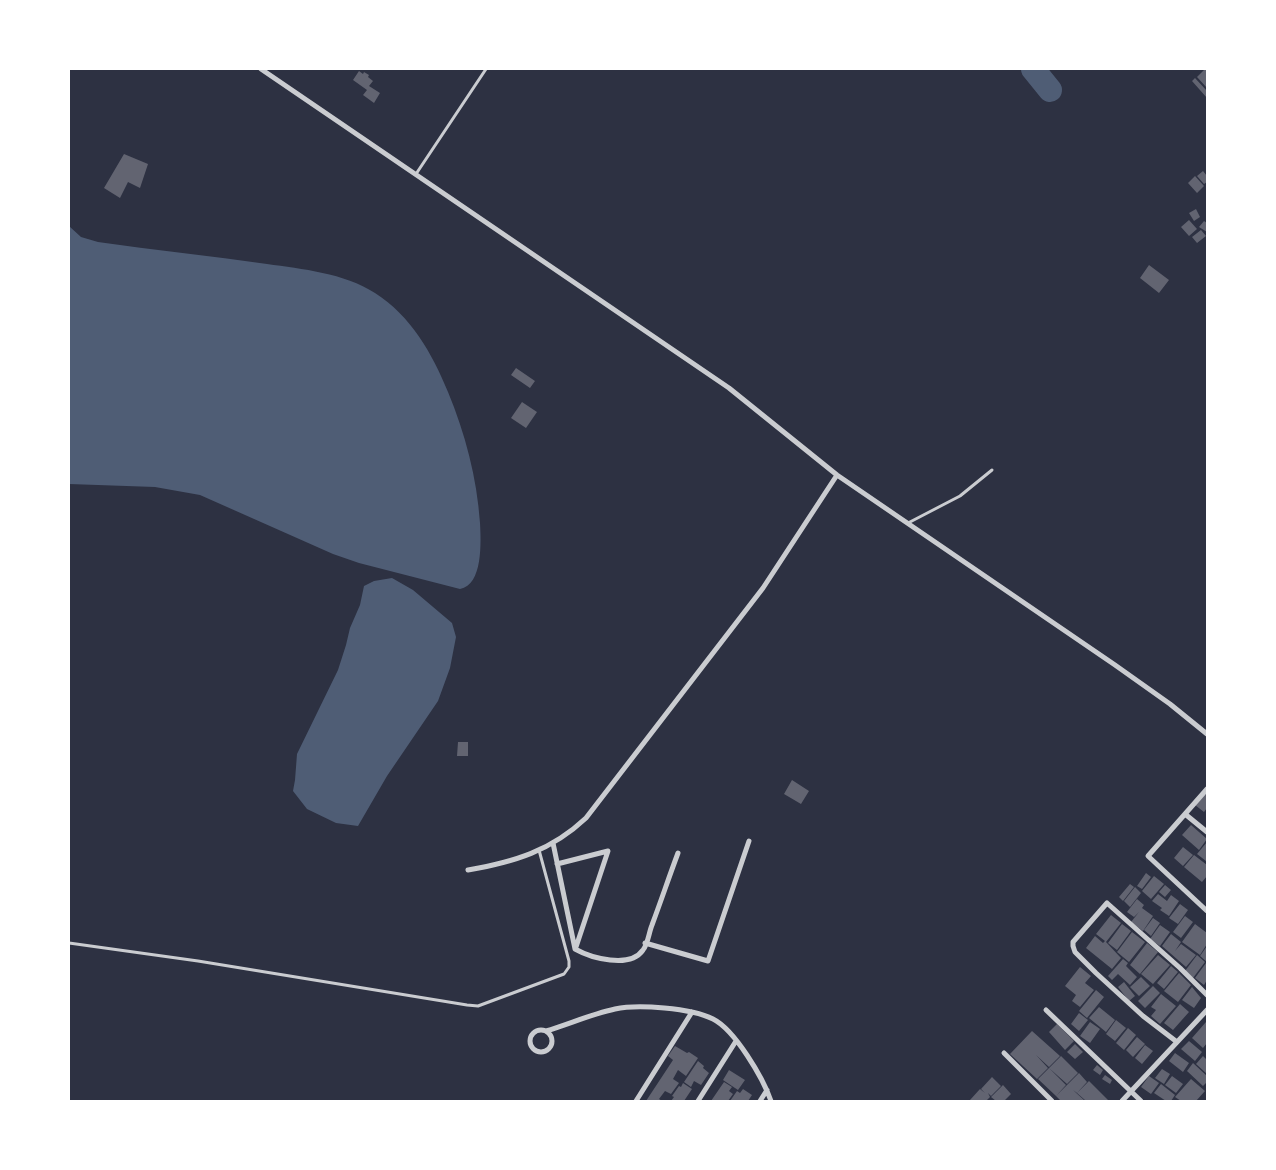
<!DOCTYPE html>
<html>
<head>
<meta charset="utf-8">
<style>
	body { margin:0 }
	#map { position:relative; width:1276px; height:1170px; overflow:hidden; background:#2d3142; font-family:"Golos Text",sans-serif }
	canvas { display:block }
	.frame { position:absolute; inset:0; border:70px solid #fff; pointer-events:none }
</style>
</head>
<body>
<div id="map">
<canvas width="1276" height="1170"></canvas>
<div class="frame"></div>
</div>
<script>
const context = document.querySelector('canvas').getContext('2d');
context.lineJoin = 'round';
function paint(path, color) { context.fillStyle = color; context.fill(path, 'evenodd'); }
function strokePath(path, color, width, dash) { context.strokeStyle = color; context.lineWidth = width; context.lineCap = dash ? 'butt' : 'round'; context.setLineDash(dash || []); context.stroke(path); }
paint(new Path2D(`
	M 69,226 L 81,237 L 98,242 C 154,250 211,256 267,264 C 302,269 344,273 375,293 C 411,316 432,353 448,392 C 465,433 477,478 480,523 C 481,542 483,585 460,589 L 359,563 L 333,554 L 200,495 L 155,487 L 69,484 Z
	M 392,578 L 413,590 L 452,623 L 456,637 L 450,668 L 438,701 L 387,776 L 358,826 L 336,823 L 307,809 L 293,791 L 295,780 L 297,754 L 338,670 L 346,645 L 350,628 L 360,605 L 364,586 L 374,581 Z`), '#4f5d75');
strokePath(new Path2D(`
	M 1033,69 L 1050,90`), '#4f5d75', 24);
paint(new Path2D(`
	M 1205,69 L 1207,69 L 1207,88 L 1197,77 Z
	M 359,71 L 363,74 L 364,72 L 369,75 L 368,77 L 373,81 L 369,86 L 380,93 L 374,103 L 363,95 L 367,90 L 353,80 Z
	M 1195,78 L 1207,91 L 1207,98 L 1192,81 Z
	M 124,154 L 148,164 L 140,188 L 128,182 L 120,198 L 104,188 Z
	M 1203,171 L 1207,176 L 1207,182 L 1204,184 L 1197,176 Z
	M 1195,176 L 1204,186 L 1197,193 L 1188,183 Z
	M 1196,209 L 1200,217 L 1194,221 L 1189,213 Z
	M 1189,220 L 1197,229 L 1189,236 L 1181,227 Z
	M 1204,221 L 1207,223 L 1207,232 L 1199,227 Z
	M 1201,230 L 1206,236 L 1197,243 L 1192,237 Z
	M 1149,265 L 1169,280 L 1159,293 L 1140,278 Z
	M 516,368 L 535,381 L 530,388 L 511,375 Z
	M 522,402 L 537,412 L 526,428 L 511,418 Z
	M 458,742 L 468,742 L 468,756 L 457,756 Z
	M 792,780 L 809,791 L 801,804 L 784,794 Z
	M 1204,793 L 1207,796 L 1207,808 L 1204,812 L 1195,805 Z
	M 1191,825 L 1207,839 L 1199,850 L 1182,835 Z
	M 1207,842 L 1207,860 L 1206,861 L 1197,854 Z
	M 1183,847 L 1193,855 L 1183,866 L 1174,858 Z
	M 1194,855 L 1207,865 L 1207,876 L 1202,882 L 1184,867 Z
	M 1146,873 L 1151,877 L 1142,889 L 1137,886 Z
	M 1154,876 L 1164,884 L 1151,899 L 1142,891 Z
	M 1130,884 L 1134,887 L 1123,901 L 1119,897 Z
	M 1165,885 L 1171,890 L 1165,897 L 1159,892 Z
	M 1135,887 L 1141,893 L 1130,907 L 1124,901 Z
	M 1158,894 L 1167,901 L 1171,895 L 1179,901 L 1169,916 L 1160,910 L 1162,908 L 1152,901 Z
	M 1137,899 L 1144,905 L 1142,908 L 1153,916 L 1143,931 L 1131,922 L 1139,912 L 1134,917 L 1127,912 Z
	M 1180,904 L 1188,910 L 1178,924 L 1169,918 Z
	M 1111,915 L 1121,923 L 1106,942 L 1121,958 L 1112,969 L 1086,948 L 1095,936 L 1103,943 L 1105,941 L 1096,934 Z
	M 1185,916 L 1193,922 L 1181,938 L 1173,932 Z
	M 1153,918 L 1160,923 L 1151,936 L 1144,930 Z
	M 1122,924 L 1131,931 L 1117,950 L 1108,943 Z
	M 1195,924 L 1207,933 L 1207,944 L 1200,955 L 1182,942 Z
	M 1160,925 L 1170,932 L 1160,946 L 1150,939 Z
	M 1132,932 L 1145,942 L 1129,962 L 1117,952 Z
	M 1171,934 L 1181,942 L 1175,951 L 1181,944 L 1196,955 L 1186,967 L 1162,946 Z
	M 1147,943 L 1158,952 L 1140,974 L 1130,965 Z
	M 1207,946 L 1207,962 L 1200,956 Z
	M 1158,955 L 1170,965 L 1153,984 L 1141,974 Z
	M 1197,955 L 1205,962 L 1193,978 L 1185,971 Z
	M 1123,959 L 1128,963 L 1126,966 L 1137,977 L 1130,985 L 1118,974 L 1112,980 L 1108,976 Z
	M 1206,963 L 1207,965 L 1207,980 L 1204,985 L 1195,978 Z
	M 1171,966 L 1178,972 L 1164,989 L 1157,983 Z
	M 1080,967 L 1091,976 L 1085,983 L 1094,990 L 1080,1007 L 1072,1001 L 1076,995 L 1065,986 Z
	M 1179,973 L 1191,985 L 1178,1002 L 1164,991 Z
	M 1141,977 L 1150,986 L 1139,996 L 1130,987 Z
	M 1124,982 L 1135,996 L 1129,1001 L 1118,987 Z
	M 1153,986 L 1160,993 L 1145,1008 L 1138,1001 Z
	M 1192,987 L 1201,998 L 1194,1008 L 1182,1000 Z
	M 1096,990 L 1104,997 L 1087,1018 L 1079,1011 Z
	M 1161,994 L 1176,1006 L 1160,1024 L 1151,1016 L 1156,1010 L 1151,1007 Z
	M 1180,1004 L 1189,1012 L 1173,1030 L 1164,1023 Z
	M 1099,1007 L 1115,1020 L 1106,1032 L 1089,1018 Z
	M 1079,1013 L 1088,1020 L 1079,1031 L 1071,1024 Z
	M 1116,1020 L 1126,1028 L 1115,1041 L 1106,1034 Z
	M 1090,1022 L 1100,1029 L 1090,1043 L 1080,1036 Z
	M 1206,1022 L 1207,1023 L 1207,1043 L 1203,1048 L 1192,1038 Z
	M 1057,1024 L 1074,1041 L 1065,1050 L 1049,1032 Z
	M 1128,1028 L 1136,1035 L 1124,1050 L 1116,1043 Z
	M 1032,1031 L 1060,1056 L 1049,1067 L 1036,1055 L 1048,1068 L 1037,1079 L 1010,1054 Z
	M 1137,1037 L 1145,1044 L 1133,1057 L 1126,1050 Z
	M 1189,1041 L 1202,1052 L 1195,1061 L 1181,1049 Z
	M 1075,1044 L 1083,1052 L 1075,1059 L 1067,1052 Z
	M 1145,1045 L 1153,1051 L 1142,1064 L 1135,1058 Z
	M 675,1046 L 687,1053 L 689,1052 L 698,1058 L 686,1076 L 678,1070 L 673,1079 L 679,1083 L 671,1094 L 665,1091 L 659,1099 L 662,1101 L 646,1101 L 673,1060 L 668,1056 Z
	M 1175,1053 L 1189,1063 L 1183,1072 L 1169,1061 Z
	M 1061,1056 L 1078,1073 L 1067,1084 L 1049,1068 Z
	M 1203,1056 L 1207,1060 L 1207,1074 L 1196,1064 Z
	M 698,1061 L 704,1066 L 703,1068 L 709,1073 L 701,1085 L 694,1081 L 691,1087 L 684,1082 Z
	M 1193,1063 L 1207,1076 L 1207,1082 L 1203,1086 L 1187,1071 Z
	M 1097,1065 L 1103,1070 L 1100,1075 L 1093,1070 Z
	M 1049,1068 L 1066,1085 L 1056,1096 L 1038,1079 Z
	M 1162,1069 L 1170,1074 L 1164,1084 L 1155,1078 Z
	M 729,1070 L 745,1080 L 738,1090 L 723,1080 Z
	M 1079,1073 L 1087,1082 L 1077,1093 L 1073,1090 L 1085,1101 L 1061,1101 L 1056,1096 Z
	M 1105,1075 L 1112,1080 L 1110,1084 L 1102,1079 Z
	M 1149,1076 L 1159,1083 L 1151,1094 L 1141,1087 Z
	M 1172,1076 L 1183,1084 L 1176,1093 L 1165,1085 Z
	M 992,1077 L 1001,1086 L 991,1096 L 988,1093 L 990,1097 L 986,1101 L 971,1101 L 970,1100 L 980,1089 L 985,1093 L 981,1089 Z
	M 1191,1079 L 1205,1091 L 1196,1101 L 1181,1101 L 1175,1097 Z
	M 1089,1081 L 1109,1101 L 1086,1101 L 1077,1093 Z
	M 724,1082 L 732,1087 L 729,1091 L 733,1094 L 728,1101 L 711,1101 Z
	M 683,1083 L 692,1089 L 684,1101 L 671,1101 L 674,1097 L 672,1096 L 679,1086 L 681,1087 Z
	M 1161,1084 L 1175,1095 L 1171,1101 L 1166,1101 L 1154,1093 Z
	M 1003,1085 L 1011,1094 L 1004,1101 L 996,1101 L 991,1097 Z
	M 743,1089 L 752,1095 L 748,1101 L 730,1101 L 737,1091 L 740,1093 Z`), '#626471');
strokePath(new Path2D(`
	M 416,174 L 486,69
	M 908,523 L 960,496 L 992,470
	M 69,943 L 198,961 L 467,1005 L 478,1006 L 564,974 L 569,967 L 569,961 L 539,850`), '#caccd0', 3);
strokePath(new Path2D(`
	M 261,69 L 729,388 L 837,475 L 1115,665 L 1170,704 L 1207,734
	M 1207,789 L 1148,856 L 1207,911
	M 1185,814 L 1207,832
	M 553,843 L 575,949 C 591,958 630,969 643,950 C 648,944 649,932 652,925 C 661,901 669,877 678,853
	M 557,864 L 608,851 L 576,947
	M 468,870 C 514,862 551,851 586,818 L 763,588 L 837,475
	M 645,943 L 708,961 L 749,841
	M 1046,1010 L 1141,1101
	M530 1041a11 11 0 1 1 22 0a11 11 0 1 1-22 0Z
	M 546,1031 C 569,1024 592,1014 615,1009 C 638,1004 691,1008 713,1019 C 735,1030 763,1078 771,1101
	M 1177,1042 L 1143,1016 L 1096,973 L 1075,952 L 1073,946 L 1073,942 L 1107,903 L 1180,968 L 1207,995
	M 1004,1053 L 1052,1101
	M 636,1101 L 692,1012
	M 698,1101 L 736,1041
	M 760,1101 L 767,1090
	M 1122,1101 L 1207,1010`), '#caccd0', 5);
</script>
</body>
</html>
